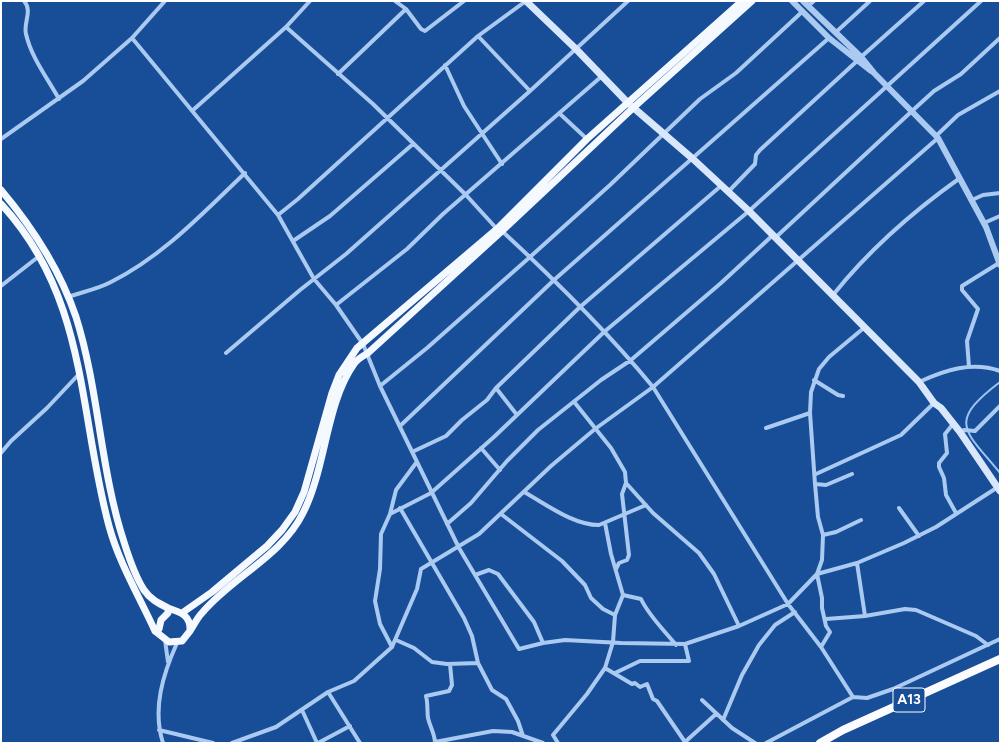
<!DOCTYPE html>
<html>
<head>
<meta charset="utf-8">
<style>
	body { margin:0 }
	#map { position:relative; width:1001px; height:744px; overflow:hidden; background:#184e97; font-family:Figtree,sans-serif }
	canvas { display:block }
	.frame { position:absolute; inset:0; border:2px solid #fff; pointer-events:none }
</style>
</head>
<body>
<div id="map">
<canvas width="1001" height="744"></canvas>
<div class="frame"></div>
</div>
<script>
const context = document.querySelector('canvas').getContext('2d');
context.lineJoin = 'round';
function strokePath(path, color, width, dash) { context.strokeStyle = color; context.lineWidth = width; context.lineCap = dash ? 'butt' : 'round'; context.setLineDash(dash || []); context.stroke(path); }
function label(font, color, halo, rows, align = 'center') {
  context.font = font + ' Figtree,sans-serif'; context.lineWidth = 3.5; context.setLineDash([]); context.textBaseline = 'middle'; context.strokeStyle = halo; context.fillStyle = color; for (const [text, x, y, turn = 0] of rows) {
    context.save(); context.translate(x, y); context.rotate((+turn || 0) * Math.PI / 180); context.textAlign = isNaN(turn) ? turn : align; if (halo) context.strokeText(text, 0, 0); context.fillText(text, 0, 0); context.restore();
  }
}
strokePath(new Path2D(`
	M 1000,382 C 946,423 965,430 1000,473`), '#9dc4f3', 2);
strokePath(new Path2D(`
	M 24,1 C 33,11 23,23 26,34 C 31,57 48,79 59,99
	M 395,1 L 406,9 L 421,29 L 425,31 L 464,1
	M 808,6 L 814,1
	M 286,27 L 373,104 L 466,195 L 497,229 L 502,231 C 555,280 607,331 653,387 L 788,604 L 821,647 L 853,697
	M 835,33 L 870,1
	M 478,36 L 530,91
	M 132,38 L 278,215 L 314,279 L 336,305 L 363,344 L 380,386 L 459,548 L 519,649 L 543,643 L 565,640 L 621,643 L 685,644 L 739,626 L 788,604 L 817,574 L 857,563 L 904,543 L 936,527 L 998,487
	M 861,57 L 924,1
	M 445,65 L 464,106 L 502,164
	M 338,74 L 406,9
	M 192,111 L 286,27 L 310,1
	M 559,113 L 587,139
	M 936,136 L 958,115 L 1000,91
	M 1,139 L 83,81 L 132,38 L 165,1
	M 728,192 L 755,164 L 756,155 L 760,150 L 857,61
	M 972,200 L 983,195 L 1000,193
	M 278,215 L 298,199 L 478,36 L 526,1
	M 984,223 L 1000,216
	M 775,238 L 912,111 L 934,91 L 961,74 L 1000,38
	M 293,241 L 330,216 L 413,144
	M 1,286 L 38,257
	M 833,295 C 868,251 915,210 960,178
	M 68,297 C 82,292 98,289 111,282 C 163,256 203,213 245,173
	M 336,305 L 407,249 L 443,214 L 602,76
	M 226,353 L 300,290 L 346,254 L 530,91 L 628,1
	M 969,367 L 967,341 L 978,309 L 962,290 L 962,286 L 999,263
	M 814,380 L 838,395 L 843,396
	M 919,382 C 945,370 972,361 1000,371
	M 380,386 L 427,348 L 530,257 L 610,185 L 700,99 L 736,73 L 803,11
	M 496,388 L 517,415
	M 575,403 L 611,448 L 625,472 L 626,483 L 622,494 L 629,555 L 627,560 L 619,563 L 616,569
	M 953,424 L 945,434 L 947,453 L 939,463 L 939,467 L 944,478 L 946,495 L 956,513
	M 400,426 L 554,280 L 829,38
	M 766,428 L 810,413
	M 960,432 L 964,430 L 975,431 L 1000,406
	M 481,448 L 500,470
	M 412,452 L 446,436 L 462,420 L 487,400 L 496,388 L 580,307 L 722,185
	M 1,453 L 11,441 L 47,408 L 80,373
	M 816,474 L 901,435 L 934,403
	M 626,483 L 653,513 L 699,553 L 714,574 L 739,626
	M 815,484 L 826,485 L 852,474
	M 524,492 C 546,504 573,525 599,525 L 646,505
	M 400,508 L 464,618 L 472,636 L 478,663 L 492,690 L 506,699 L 518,721 L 523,736
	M 899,508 L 919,536
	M 390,514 L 431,493 L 495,436 L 604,332 L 749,211 L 981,1
	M 501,514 L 562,561 L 585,585 L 591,598 L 603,609 L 615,615
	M 447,524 L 471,503 L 507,461 L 538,430 L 601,380 L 631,360 L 721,283 L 773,235
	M 823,535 L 836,532 L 861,520
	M 857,563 L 865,616
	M 475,575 L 489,570 L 498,574 L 534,622 L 543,643
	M 623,595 L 641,599 C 649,616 664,630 676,645
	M 826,619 L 865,616 L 905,609 L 916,610 L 976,636 L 988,645
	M 165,640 L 168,662
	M 396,640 L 414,648 L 432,662 L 447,664 L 478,663
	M 392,647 L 380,624 L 375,601 L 380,569 L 381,534 L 390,514 L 396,490 L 416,463
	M 821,647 L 830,632 L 826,626 L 822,608 L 822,598 L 817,574 L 822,560 L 823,535 L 818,517 L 815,484 L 810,413 L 811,392 L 819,369 L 829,357 L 865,327
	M 605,668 L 632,684 L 635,683 L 640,687 L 647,684 L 653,699 L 657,701 L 685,742 L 716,714
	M 615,673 L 640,661 L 689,661 L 685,644
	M 328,692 L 360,743
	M 702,700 L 732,728 L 755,743
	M 302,710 L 317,743
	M 723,720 L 742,675 L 759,645 L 775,625 L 795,612
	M 159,730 L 213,743
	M 435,742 L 493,731 L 512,732 L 543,743
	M 163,743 C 152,709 163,674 177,643
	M 232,743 L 276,727 L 328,692 L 354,681 L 392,647 L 417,589 L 421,569 L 479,534 L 551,466 L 595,429 L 653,387 L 938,138
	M 318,743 L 350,726
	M 435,743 C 435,734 430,727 428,718 C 427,711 428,703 426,696 L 449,691 L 452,685 L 450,664
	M 558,743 L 553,735 L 587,694 L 605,668 L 613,642 L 615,615 L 623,595 L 611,554 L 605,523
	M 766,743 L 853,697 L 867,698 L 893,689 L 1000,639`), '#aacaf1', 4);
strokePath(new Path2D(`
	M 792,1 L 829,38 L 871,71
	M 803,1 L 861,57 L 874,73 L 938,138 L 986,227 L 1000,265`), '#aacaf1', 6);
strokePath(new Path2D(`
	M 526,1 L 576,49 L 628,103 L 693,159 L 749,211 L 919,382 L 934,403 L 941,408 L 960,432 L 1000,491`), '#d9e7fc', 7);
strokePath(new Path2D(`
	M 1,190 C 33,228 60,270 76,317 C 99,390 100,469 124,542 C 129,558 135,576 144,590 C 150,599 158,603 168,608
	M 1,204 C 88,298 78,411 109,526 C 119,563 139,596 155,631
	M 168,608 C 180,612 191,615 190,631 L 182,641 L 169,642 L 155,631 L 159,629 L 161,620 L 168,613 Z
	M 182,613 L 212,592 L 267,546 L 282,530 L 295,512 L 304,492 L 332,393 L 339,375 L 357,348 L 497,229 L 587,139 L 742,1
	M 190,631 C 194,625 197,618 202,613 C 232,577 282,556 303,513 C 326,468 326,403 354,364 C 357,359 363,356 368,353 L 502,231 L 633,108 L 752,1`), '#f4f8ff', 7);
strokePath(new Path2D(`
	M 820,743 L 843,730 L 1000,659`), '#fafcff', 8);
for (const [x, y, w] of [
	[909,700,32]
]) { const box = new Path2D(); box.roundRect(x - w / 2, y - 12, w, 24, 3); context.fillStyle = '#184e97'; context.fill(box); strokePath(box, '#fff', 1); }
label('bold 14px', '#fff', null, [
	["A13",909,700]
]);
</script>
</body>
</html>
